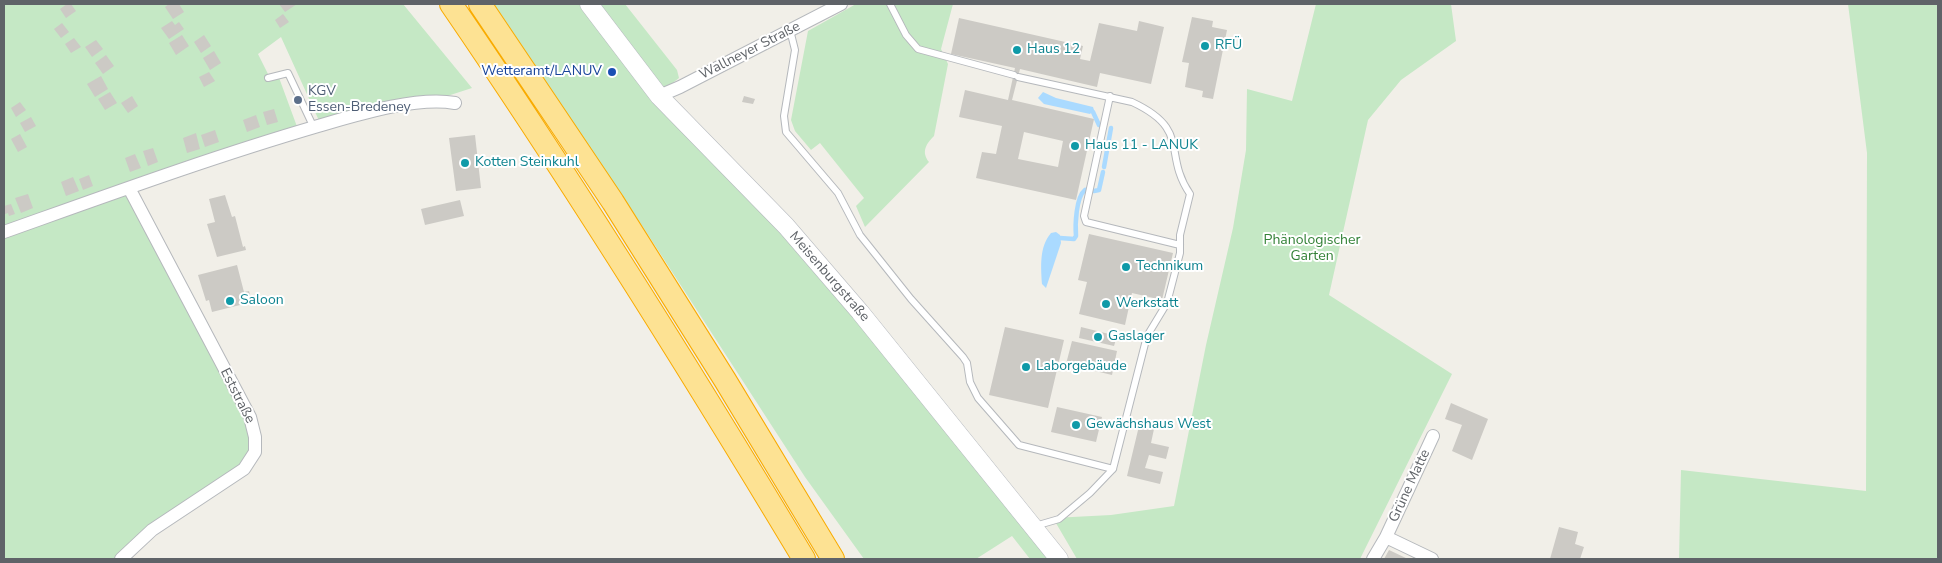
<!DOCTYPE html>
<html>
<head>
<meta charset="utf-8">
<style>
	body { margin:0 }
	#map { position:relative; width:1942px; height:563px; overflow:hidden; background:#f1efe8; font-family:"Nunito Sans",sans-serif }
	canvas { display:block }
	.frame { position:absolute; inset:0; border:5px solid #5f6368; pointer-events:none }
</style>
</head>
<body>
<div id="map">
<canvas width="1942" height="563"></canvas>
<div class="frame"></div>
</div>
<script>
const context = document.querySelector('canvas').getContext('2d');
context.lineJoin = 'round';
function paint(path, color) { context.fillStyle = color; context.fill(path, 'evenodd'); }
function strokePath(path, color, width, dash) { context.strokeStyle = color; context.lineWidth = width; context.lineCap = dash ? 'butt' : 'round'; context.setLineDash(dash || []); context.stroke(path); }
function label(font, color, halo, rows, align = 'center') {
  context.font = font + ' "Nunito Sans",sans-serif'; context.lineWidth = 4; context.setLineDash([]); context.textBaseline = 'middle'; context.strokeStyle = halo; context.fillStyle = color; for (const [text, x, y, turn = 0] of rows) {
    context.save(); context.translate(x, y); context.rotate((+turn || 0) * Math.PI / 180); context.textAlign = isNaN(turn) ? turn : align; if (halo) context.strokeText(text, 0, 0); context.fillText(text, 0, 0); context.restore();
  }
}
paint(new Path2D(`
	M 4,4 L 403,4 L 472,88 L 438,99 L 321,125 L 281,37 L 258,54 L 268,74 L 278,75 L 299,132 L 4,232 Z
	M 494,4 L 625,4 L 677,70 L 679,78 L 657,95 L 784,228 L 1057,559 L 1030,559 L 1012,536 L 976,559 L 864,559 L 805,477 L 641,224 Z
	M 856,4 L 953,4 L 941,49 L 948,64 L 934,136 C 926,144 921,152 929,162 L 865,227 L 856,206 L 864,198 L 820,143 L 811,150 L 795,131 L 791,120 L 808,31 Z
	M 1316,4 L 1451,4 L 1456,41 L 1401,80 L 1368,120 L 1329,295 L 1452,374 L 1360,559 L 1077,559 L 1053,518 L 1111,515 L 1174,506 L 1206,345 L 1233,228 L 1246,150 L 1247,89 L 1292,101 Z
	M 1848,4 L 1938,4 L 1938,559 L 1679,559 L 1681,470 L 1866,491 L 1867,153 Z
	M 129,189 L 255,437 L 244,469 L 120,559 L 4,559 L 4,233 Z`), '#c5e8c5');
paint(new Path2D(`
	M 1043,92 L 1056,98 L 1093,107 L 1094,110 L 1090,114 L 1044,104 L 1038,98 Z
	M 1056,232 L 1060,235 L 1061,243 L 1046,288 L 1042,284 C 1041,267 1039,247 1051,233 Z`), '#aadaff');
strokePath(new Path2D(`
	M 1093,112 L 1099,125
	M 1104,167 L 1111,128
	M 1094,191 L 1099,190 L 1103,172
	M 1060,238 L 1074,239 L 1076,236 C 1075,225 1076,197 1085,190`), '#aadaff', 4.5);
paint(new Path2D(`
	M 67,4 L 71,4 L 76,11 L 66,18 L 60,9 Z
	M 169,4 L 179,4 L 184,12 L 173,19 L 165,7 Z
	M 279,4 L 297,4 L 285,12 Z
	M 283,14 L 289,22 L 280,28 L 275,20 Z
	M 1192,17 L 1213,21 L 1212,27 L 1227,30 L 1213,99 L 1202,97 L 1203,91 L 1185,87 L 1189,63 L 1182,62 Z
	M 959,18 L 1083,46 L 1080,59 L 1090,61 L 1099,23 L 1137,31 L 1139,21 L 1164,27 L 1151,84 L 1100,73 L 1097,87 L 1020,69 L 1012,100 L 1094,119 L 1076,200 L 976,178 L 982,152 L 996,154 L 1002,126 L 959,117 L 965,90 L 1008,100 L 1015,68 L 951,54 ZM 1024,132 L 1063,141 L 1058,167 L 1018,159 Z
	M 172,21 L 175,25 L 179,22 L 184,29 L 169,39 L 161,28 Z
	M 62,23 L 69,32 L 61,38 L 54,29 Z
	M 182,35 L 189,46 L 176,55 L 169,43 Z
	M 204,35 L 211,46 L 201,53 L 194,42 Z
	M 74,38 L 81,47 L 71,53 L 65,44 Z
	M 96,40 L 103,49 L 92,57 L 85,47 Z
	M 214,51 L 221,63 L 210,70 L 203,58 Z
	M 106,55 L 114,66 L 103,74 L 95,63 Z
	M 209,72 L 215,81 L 204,87 L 199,77 Z
	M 101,76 L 108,89 L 95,97 L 87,84 Z
	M 110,92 L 117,103 L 105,110 L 98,99 Z
	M 132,96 L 138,106 L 128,113 L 121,103 Z
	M 744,96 L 755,99 L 753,104 L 742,102 Z
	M 20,102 L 26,110 L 16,117 L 11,108 Z
	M 274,109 L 278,122 L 267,125 L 263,112 Z
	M 256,115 L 260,127 L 247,132 L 243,120 Z
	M 31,117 L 36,126 L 25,132 L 20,123 Z
	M 215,130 L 219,142 L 205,147 L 201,135 Z
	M 196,133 L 200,149 L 187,153 L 183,138 Z
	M 20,134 L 27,147 L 18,152 L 11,139 Z
	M 475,135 L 481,188 L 456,191 L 449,138 Z
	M 153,148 L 158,162 L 148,166 L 143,151 Z
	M 135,154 L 141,168 L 130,172 L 125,158 Z
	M 89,175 L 93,186 L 83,190 L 79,179 Z
	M 73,177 L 79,191 L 66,196 L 61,182 Z
	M 28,194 L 33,208 L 21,213 L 15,198 Z
	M 225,195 L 232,217 L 235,216 L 243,247 L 245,246 L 246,250 L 217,257 L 207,224 L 215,222 L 209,199 Z
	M 460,200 L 464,216 L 425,225 L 421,209 Z
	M 11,204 L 15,214 L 9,216 L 8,213 L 5,214 L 4,206 Z
	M 1089,234 L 1173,253 L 1162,300 L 1132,293 L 1125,325 L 1079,314 L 1087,282 L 1078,280 Z
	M 237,265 L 244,292 L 249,291 L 252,302 L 212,312 L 209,300 L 206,301 L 198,275 Z
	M 1005,327 L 1064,340 L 1048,408 L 989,395 Z
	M 1081,327 L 1117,336 L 1114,346 L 1079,338 Z
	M 1072,341 L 1117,351 L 1112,375 L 1066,364 Z
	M 1451,403 L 1488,419 L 1472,460 L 1452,451 L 1462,425 L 1445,419 Z
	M 1057,407 L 1102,417 L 1096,442 L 1051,432 Z
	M 1139,426 L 1154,429 L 1151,443 L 1169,447 L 1166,459 L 1149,455 L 1145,468 L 1163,472 L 1160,484 L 1127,476 Z
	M 1559,527 L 1578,532 L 1575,544 L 1584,547 L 1580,559 L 1550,559 Z
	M 1389,550 L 1408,559 L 1384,559 Z`), '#cccac5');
const lane = new Path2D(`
	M 890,4 L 906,35 L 918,49 L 1014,75
	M 790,30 L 795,50 L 784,116 L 786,132 L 838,193 L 860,235 L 911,299 L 963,357 L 967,363 L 970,382 L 978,398 L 1019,445 L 1113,469 L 1147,336 L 1167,303 L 1180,253 L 1180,235 L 1190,194 C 1162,153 1192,130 1132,102 L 1018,77
	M 268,78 L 288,73 L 314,128
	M 1110,96 L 1084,216 L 1086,222 L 1180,245
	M 1035,526 L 1059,519 L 1090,493 L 1113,469`);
const street = new Path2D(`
	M 659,96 L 680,87 L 841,4
	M 4,232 C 108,195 212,157 318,126 C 356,115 416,96 455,103
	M 1386,537 L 1433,436
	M 121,559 L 152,530 L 244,469 L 255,452 L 255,437 L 250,417 L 129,188
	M 1373,559 L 1386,537 L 1432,559`);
const secondary = new Path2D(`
	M 589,4 L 659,96 L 786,226 L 860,312 L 1059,559`);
const highway = new Path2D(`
	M 451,4 C 575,185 691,371 804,559
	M 480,4 L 613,202 L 725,380 L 833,559`);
strokePath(lane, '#b5b8bc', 8);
strokePath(street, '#b5b8bc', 14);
strokePath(secondary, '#b6babf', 19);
strokePath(highway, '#f9ab00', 24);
strokePath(lane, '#fff', 6);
strokePath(street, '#fff', 12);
strokePath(secondary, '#fff', 18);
strokePath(highway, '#fde293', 22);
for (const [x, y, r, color] of [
	[1205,46,5,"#0f9aa8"],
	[1017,50,5,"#0f9aa8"],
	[612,72,5,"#1a4fb4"],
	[298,100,5,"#5c6f8a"],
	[1075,146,5,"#0f9aa8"],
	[465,163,5,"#0f9aa8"],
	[1126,267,5,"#0f9aa8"],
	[230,301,5,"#0f9aa8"],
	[1106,304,5,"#0f9aa8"],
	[1098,337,5,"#0f9aa8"],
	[1026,367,5,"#0f9aa8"],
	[1076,425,5,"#0f9aa8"]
]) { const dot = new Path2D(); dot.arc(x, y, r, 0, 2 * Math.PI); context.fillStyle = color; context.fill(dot); strokePath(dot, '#fff', 2); }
label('14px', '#0d838f', '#fff', [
	["RFÜ",1215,46],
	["Haus 12",1027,50],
	["Haus 11 - LANUK",1085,146],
	["Kotten Steinkuhl",475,163],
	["Technikum",1136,267],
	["Saloon",240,301],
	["Werkstatt",1116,304],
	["Gaslager",1108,337],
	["Laborgebäude",1036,367],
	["Gewächshaus West",1086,425]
], 'left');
label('14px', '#5f6368', '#fff', [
	["Wallneyer Straße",750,51,-27],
	["Meisenburgstraße",829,277,49],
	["Eststraße",237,396,63],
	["Grüne Matte",1410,486,-65]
]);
label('14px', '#164399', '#fff', [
	["Wetteramt/LANUV",602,72]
], 'right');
label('14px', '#4e5e75', '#fff', [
	["KGV",308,92],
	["Essen-Bredeney",308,108]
], 'left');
label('14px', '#348238', '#fff', [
	["Phänologischer",1312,241],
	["Garten",1312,257]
]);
</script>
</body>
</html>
